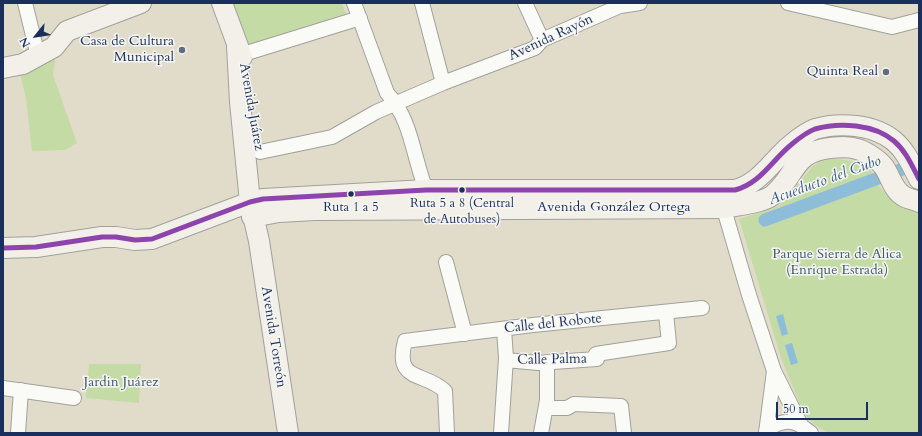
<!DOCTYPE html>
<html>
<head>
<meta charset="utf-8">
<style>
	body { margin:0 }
	#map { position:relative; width:922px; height:436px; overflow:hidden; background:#e1dcca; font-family:Cardo,serif }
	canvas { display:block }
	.frame { position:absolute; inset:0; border:4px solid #1b2f5e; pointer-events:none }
	.north { position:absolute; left:16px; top:16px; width:40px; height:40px; -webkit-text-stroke:3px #f6f6f2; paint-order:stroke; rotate:240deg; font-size:11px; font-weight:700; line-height:16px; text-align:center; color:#1b2f5e }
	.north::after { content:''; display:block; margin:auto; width:14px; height:18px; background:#1b2f5e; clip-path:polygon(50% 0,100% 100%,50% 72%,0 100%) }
	.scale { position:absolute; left:776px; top:402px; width:92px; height:18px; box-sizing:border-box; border:2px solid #1b2f5e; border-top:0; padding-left:5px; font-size:12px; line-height:14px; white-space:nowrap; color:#1b2f5e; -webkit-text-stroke:3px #f6f6f2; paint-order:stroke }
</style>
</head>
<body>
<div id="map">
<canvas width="922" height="436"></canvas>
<div class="frame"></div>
<div class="north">N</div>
<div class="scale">50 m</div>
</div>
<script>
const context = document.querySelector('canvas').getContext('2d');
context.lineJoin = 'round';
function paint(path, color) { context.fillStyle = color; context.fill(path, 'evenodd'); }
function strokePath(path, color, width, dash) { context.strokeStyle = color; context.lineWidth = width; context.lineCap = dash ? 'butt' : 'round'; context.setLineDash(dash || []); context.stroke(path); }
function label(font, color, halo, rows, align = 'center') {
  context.font = font + ' Cardo,serif'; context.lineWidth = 3; context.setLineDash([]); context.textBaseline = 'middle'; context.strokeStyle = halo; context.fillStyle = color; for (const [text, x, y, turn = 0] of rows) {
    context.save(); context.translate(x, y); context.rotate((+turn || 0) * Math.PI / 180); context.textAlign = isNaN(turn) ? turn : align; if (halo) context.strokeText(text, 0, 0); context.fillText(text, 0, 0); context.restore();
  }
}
paint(new Path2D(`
	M 230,3 L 342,3 L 347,17 L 248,47 Z
	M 56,52 L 53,75 L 77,143 L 65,150 L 32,151 L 26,98 L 20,74 Z
	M 825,159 C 839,159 854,159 867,167 C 873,170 876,182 880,187 C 888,197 906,211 919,211 L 919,433 L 828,433 L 815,425 L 804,414 L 781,358 L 739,219 L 779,206 L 813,166 Z
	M 89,364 L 141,364 L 139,403 L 86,398 Z`), '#c4dba5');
paint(new Path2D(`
	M 783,314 L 788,334 L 782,336 L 776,316 Z
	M 792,343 L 798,363 L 791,365 L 785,345 Z`), '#8dbdd9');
strokePath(new Path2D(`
	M 765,220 L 919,163`), '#8dbdd9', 13);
const street = new Path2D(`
	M 25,3 L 38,56
	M 354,3 L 387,93 C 414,122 413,163 429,197
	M 422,3 L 443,83
	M 525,3 L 542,40
	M 788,3 L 892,27 L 919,20
	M 237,56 L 360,18
	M 260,152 L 332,137 L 376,112 L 443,83 L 535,48 L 542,40 L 620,6 L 640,3
	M 721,199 L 749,295 L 774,371 L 801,425
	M 446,262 L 465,334
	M 506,360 L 538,363 L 597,359 L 596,354 L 669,343 L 666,313
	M 3,388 L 74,398
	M 546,408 L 567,408 L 574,404 L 621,406 L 624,433
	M 766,431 C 783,418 795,419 811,433
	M 18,433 L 21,390
	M 447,433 L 445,391 C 424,371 394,383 405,341 L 533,325 L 702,308
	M 501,433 L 506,358 L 504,329
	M 541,433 L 547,400 L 547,362
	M 766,433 L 774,371`);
const secondary = new Path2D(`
	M 222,3 L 242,57
	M 237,46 L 240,102 L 250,202 L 259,241 L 288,433
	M 3,68 L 23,64 L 54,47 L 67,31 L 141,3
	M 252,217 L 279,212 L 315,210 L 725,208 C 737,205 765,203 774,194 C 797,174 793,152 830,148 C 839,147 848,146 857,149 C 865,151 879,160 884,167 C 891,177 893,191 905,197 C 909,199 915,200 919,202
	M 3,248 L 36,247 L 102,237 L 116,237 L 135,240 L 152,239 L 250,202 L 263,199 L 426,190 L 735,190 C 761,183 772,160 792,144 C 798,139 807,132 815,129 C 839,122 874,124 894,141 C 906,151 912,166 919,179`);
strokePath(street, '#a1a19c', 16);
strokePath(secondary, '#a1a19c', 22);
strokePath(street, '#fafaf7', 14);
strokePath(secondary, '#f2f0e9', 20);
strokePath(new Path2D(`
	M 3,248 L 36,247 L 102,237 L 116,237 L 135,240 L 152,239 L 250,202 L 263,199 L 426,190 L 735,190 C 761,183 772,160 792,144 C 798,139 807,132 815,129 C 839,122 874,124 894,141 C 906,151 912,166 919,179`), '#8e44ad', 5);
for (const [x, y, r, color] of [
	[182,50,4,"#606c84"],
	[886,72,4,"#606c84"],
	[462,190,3.5,"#1b2f5e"],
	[351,194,3.5,"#1b2f5e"]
]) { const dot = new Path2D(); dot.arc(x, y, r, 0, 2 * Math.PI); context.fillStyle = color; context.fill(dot); strokePath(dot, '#f6f6f2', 1.5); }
label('13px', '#1b2f5e', '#f6f6f2', [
	["Ruta 5 a 8 (Central",462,204],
	["de Autobuses)",462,220],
	["Ruta 1 a 5",351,208]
]);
label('14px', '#1b2f5e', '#f6f6f2', [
	["Avenida Rayón",551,38,-25],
	["Avenida Juárez",251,107,80],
	["Avenida González Ortega",614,208],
	["Calle del Robote",553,324,-6],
	["Avenida Torreón",273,337,81],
	["Calle Palma",552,360,-1]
]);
label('14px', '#1b2f5e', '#f6f6f2', [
	["Casa de Cultura",174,42],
	["Municipal",174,58],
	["Quinta Real",878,72]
], 'right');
label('14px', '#3f5a68', '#f6f6f2', [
	["Parque Sierra de Alica",837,255],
	["(Enrique Estrada)",837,271],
	["Jardin Juárez",121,383]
]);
label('italic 15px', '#325685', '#f6f6f2', [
	["Acueducto del Cubo",825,181,-20]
]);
</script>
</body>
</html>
